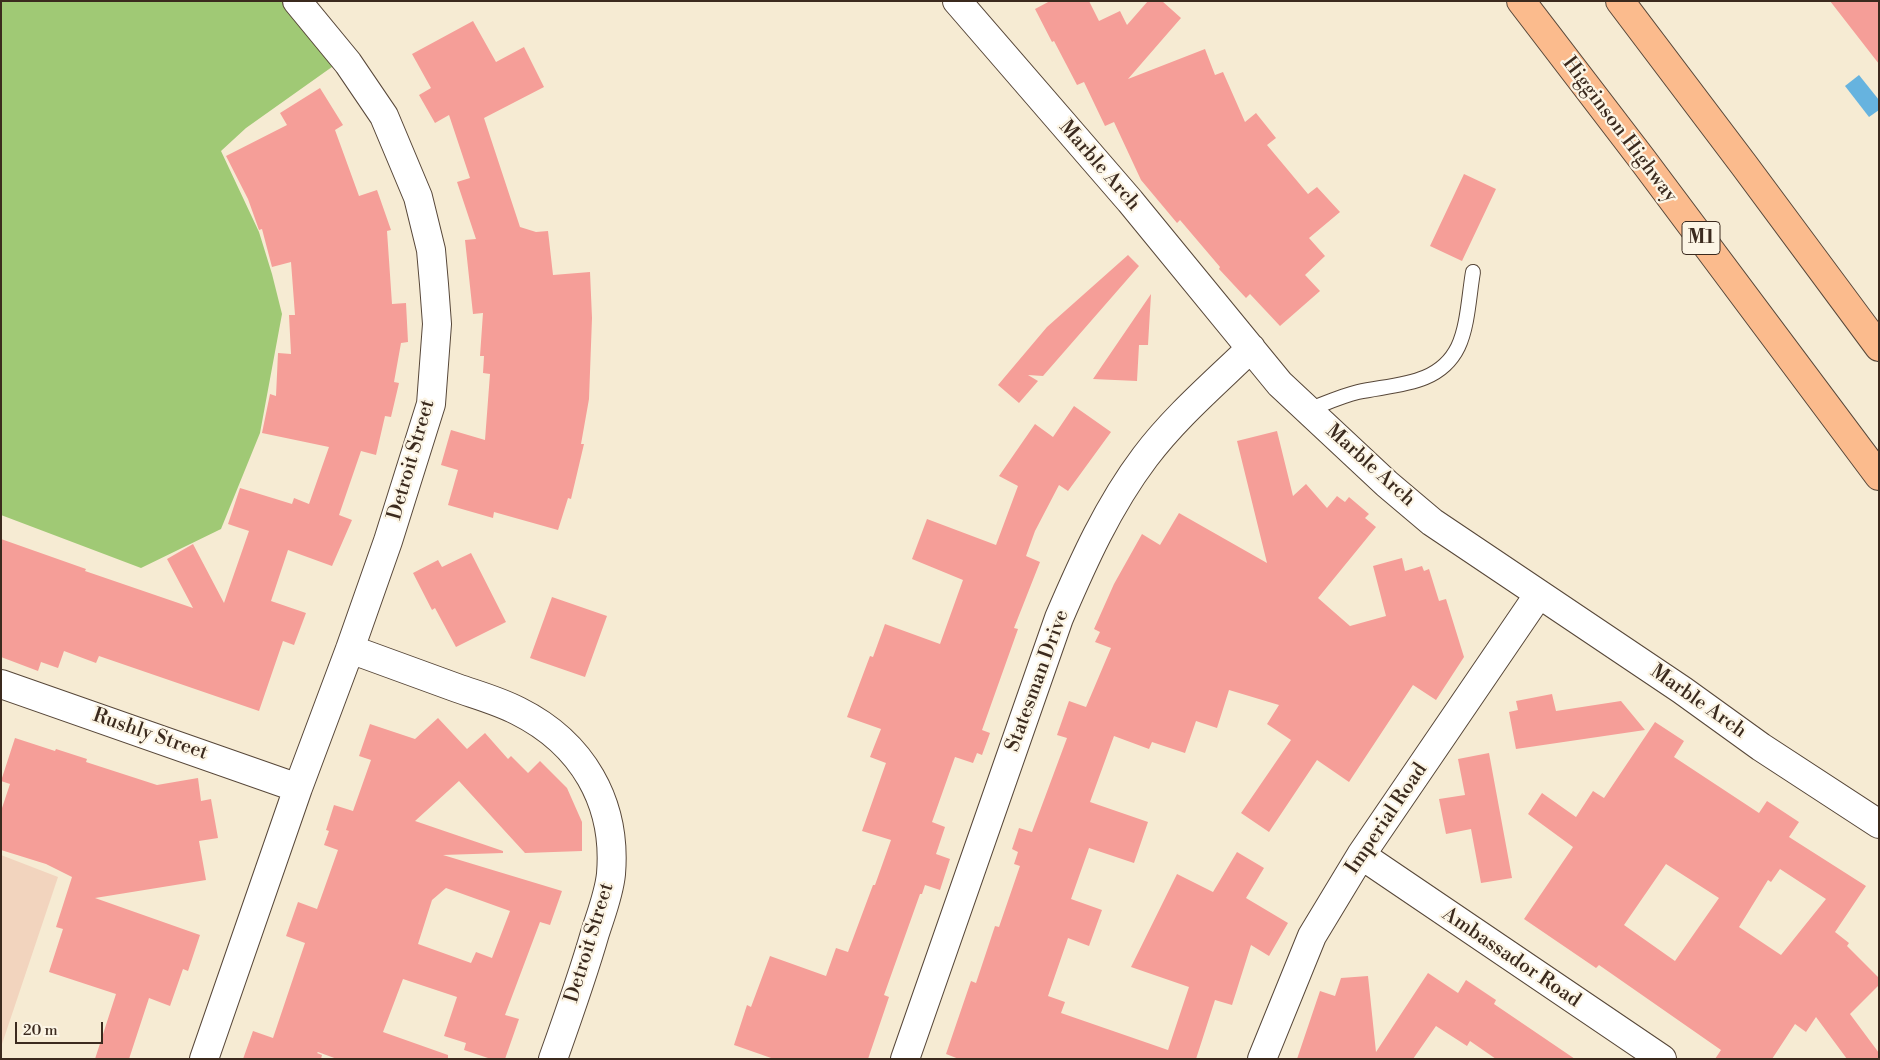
<!DOCTYPE html>
<html>
<head>
<meta charset="utf-8">
<style>
	body { margin:0 }
	#map { position:relative; width:1880px; height:1060px; overflow:hidden; background:#f6ebd3; font-family:"Libre Bodoni",serif }
	canvas { display:block }
	.frame { position:absolute; inset:0; border:2px solid #3b2a1e; pointer-events:none }
	.scale { position:absolute; left:15px; top:1022px; width:88px; height:22px; box-sizing:border-box; border:2px solid #3b2a1e; border-top:0; padding-left:6px; font-size:15px; line-height:18px; white-space:nowrap; color:#3b2a1e; -webkit-text-stroke:4px #fcf5e5; paint-order:stroke }
</style>
</head>
<body>
<div id="map">
<canvas width="1880" height="1060"></canvas>
<div class="frame"></div>
<div class="scale">20 m</div>
</div>
<script>
const context = document.querySelector('canvas').getContext('2d');
context.lineJoin = 'round';
function paint(path, color) { context.fillStyle = color; context.fill(path, 'evenodd'); }
function strokePath(path, color, width, dash) { context.strokeStyle = color; context.lineWidth = width; context.lineCap = dash ? 'butt' : 'round'; context.setLineDash(dash || []); context.stroke(path); }
function label(font, color, halo, rows, align = 'center') {
  context.font = font + ' "Libre Bodoni",serif'; context.lineWidth = 4.5; context.setLineDash([]); context.textBaseline = 'middle'; context.strokeStyle = halo; context.fillStyle = color; for (const [text, x, y, turn = 0] of rows) {
    context.save(); context.translate(x, y); context.rotate((+turn || 0) * Math.PI / 180); context.textAlign = isNaN(turn) ? turn : align; if (halo) context.strokeText(text, 0, 0); context.fillText(text, 0, 0); context.restore();
  }
}
paint(new Path2D(`
	M 1,855 L 58,877 L 1,1047 Z`), '#f2d4be');
paint(new Path2D(`
	M 1,1 L 298,1 L 346,57 L 246,128 L 221,151 L 259,232 L 272,274 L 282,314 L 260,433 L 221,529 L 141,568 L 1,515 Z`), '#a0c975');
paint(new Path2D(`
	M 1859,75 L 1879,100 L 1879,110 L 1869,117 L 1845,86 Z`), '#66b3df');
paint(new Path2D(`
	M 1050,1 L 1089,1 L 1099,21 L 1120,11 L 1127,25 L 1148,1 L 1162,1 L 1181,18 L 1128,79 L 1205,49 L 1215,75 L 1223,72 L 1245,122 L 1256,113 L 1276,138 L 1267,145 L 1308,194 L 1317,187 L 1340,212 L 1309,238 L 1325,256 L 1305,275 L 1320,291 L 1280,326 L 1250,294 L 1246,298 L 1219,269 L 1220,267 L 1180,220 L 1177,223 L 1141,180 L 1114,122 L 1105,126 L 1084,82 L 1077,85 L 1054,41 L 1052,42 L 1035,9 Z
	M 1830,1 L 1879,1 L 1879,64 Z
	M 473,21 L 496,62 L 524,47 L 544,87 L 484,118 L 520,227 L 536,232 L 548,231 L 553,275 L 590,272 L 592,318 L 589,399 L 581,444 L 584,444 L 571,499 L 568,498 L 558,530 L 494,512 L 493,518 L 448,505 L 458,470 L 441,465 L 451,430 L 485,440 L 490,374 L 483,373 L 484,356 L 480,356 L 483,313 L 473,314 L 465,240 L 476,239 L 457,182 L 470,178 L 449,115 L 435,123 L 419,95 L 431,88 L 412,54 Z
	M 320,88 L 343,125 L 335,130 L 359,196 L 377,190 L 391,230 L 387,231 L 392,304 L 406,303 L 408,342 L 401,343 L 394,382 L 399,383 L 391,417 L 385,416 L 376,455 L 361,451 L 339,515 L 352,520 L 332,566 L 288,550 L 271,601 L 306,613 L 294,645 L 283,641 L 259,711 L 99,656 L 96,663 L 64,651 L 58,668 L 41,662 L 38,671 L 1,657 L 1,539 L 86,569 L 85,571 L 193,608 L 167,559 L 193,544 L 224,603 L 249,531 L 228,524 L 240,488 L 292,504 L 294,498 L 309,504 L 329,447 L 262,433 L 270,394 L 276,396 L 278,353 L 291,354 L 289,315 L 295,315 L 291,262 L 272,267 L 262,229 L 259,230 L 248,199 L 226,156 L 287,125 L 280,113 Z
	M 1464,174 L 1496,189 L 1462,261 L 1430,246 Z
	M 1128,255 L 1139,266 L 1043,376 L 1028,375 L 1038,381 L 1019,403 L 998,385 L 1047,327 Z
	M 1151,294 L 1148,345 L 1139,345 L 1137,381 L 1093,379 Z
	M 1074,406 L 1111,432 L 1068,491 L 1059,485 L 1035,531 L 1026,556 L 1040,562 L 1014,628 L 1018,629 L 982,730 L 990,733 L 982,755 L 977,753 L 973,763 L 955,757 L 932,822 L 945,827 L 936,854 L 950,859 L 940,890 L 925,885 L 922,894 L 920,894 L 884,995 L 889,997 L 868,1059 L 774,1059 L 734,1045 L 747,1005 L 751,1007 L 770,956 L 826,976 L 836,948 L 848,952 L 873,885 L 875,885 L 891,840 L 862,831 L 886,763 L 870,757 L 881,729 L 847,717 L 870,656 L 873,657 L 885,624 L 940,644 L 963,580 L 912,559 L 927,519 L 996,545 L 1018,486 L 999,476 L 1035,424 L 1053,437 Z
	M 1277,431 L 1293,496 L 1306,484 L 1327,508 L 1337,496 L 1345,502 L 1349,497 L 1369,514 L 1365,518 L 1376,527 L 1318,598 L 1350,626 L 1386,616 L 1373,566 L 1402,558 L 1405,571 L 1422,566 L 1424,571 L 1429,569 L 1439,601 L 1446,599 L 1464,657 L 1436,700 L 1413,685 L 1349,782 L 1317,760 L 1269,832 L 1241,813 L 1291,740 L 1267,724 L 1279,705 L 1229,690 L 1217,728 L 1196,721 L 1185,753 L 1152,742 L 1149,749 L 1114,736 L 1090,802 L 1148,822 L 1134,863 L 1089,848 L 1071,899 L 1102,910 L 1089,946 L 1068,938 L 1048,996 L 1065,1002 L 1061,1013 L 1168,1050 L 1189,987 L 1131,967 L 1177,874 L 1213,892 L 1237,852 L 1264,868 L 1246,898 L 1288,923 L 1269,956 L 1251,945 L 1232,1005 L 1215,1000 L 1196,1059 L 959,1059 L 946,1054 L 971,981 L 976,983 L 995,926 L 999,927 L 1020,866 L 1014,864 L 1018,852 L 1012,849 L 1019,828 L 1032,832 L 1067,738 L 1057,735 L 1069,701 L 1086,707 L 1111,648 L 1095,642 L 1100,632 L 1094,629 L 1114,584 L 1142,534 L 1160,545 L 1179,513 L 1267,563 L 1237,441 Z
	M 471,553 L 506,622 L 456,647 L 435,608 L 432,610 L 413,573 L 438,560 L 442,567 Z
	M 552,597 L 607,616 L 585,677 L 530,658 Z
	M 1552,694 L 1556,711 L 1621,701 L 1645,730 L 1516,749 L 1509,712 L 1518,710 L 1516,701 Z
	M 438,718 L 467,749 L 485,733 L 508,759 L 511,756 L 528,773 L 540,761 L 567,788 L 582,822 L 582,851 L 525,853 L 459,781 L 415,821 L 503,851 L 503,853 L 443,855 L 562,891 L 550,925 L 540,922 L 505,1015 L 519,1019 L 505,1059 L 491,1059 L 464,1050 L 466,1043 L 444,1036 L 457,997 L 403,979 L 383,1032 L 448,1055 L 448,1059 L 337,1059 L 318,1052 L 317,1053 L 322,1055 L 321,1059 L 243,1059 L 253,1031 L 273,1038 L 305,943 L 286,936 L 298,902 L 317,909 L 338,850 L 324,845 L 329,831 L 326,830 L 334,805 L 353,811 L 371,760 L 359,756 L 370,724 L 415,739 ZM 446,888 L 510,911 L 492,958 L 476,952 L 471,963 L 418,944 L 432,900 Z
	M 1655,722 L 1684,741 L 1674,757 L 1759,813 L 1767,801 L 1799,822 L 1789,837 L 1866,886 L 1835,932 L 1849,943 L 1847,946 L 1879,978 L 1879,985 L 1850,1014 L 1879,1053 L 1879,1059 L 1847,1059 L 1816,1017 L 1806,1032 L 1795,1024 L 1772,1059 L 1715,1059 L 1721,1050 L 1599,965 L 1596,968 L 1524,919 L 1573,847 L 1528,814 L 1542,793 L 1576,817 L 1593,791 L 1604,798 ZM 1666,864 L 1719,898 L 1675,961 L 1624,925 ZM 1780,869 L 1826,899 L 1781,955 L 1739,927 L 1768,880 L 1771,882 Z
	M 15,738 L 55,751 L 56,749 L 87,759 L 86,762 L 157,785 L 198,778 L 201,801 L 211,799 L 218,838 L 199,841 L 206,880 L 95,898 L 200,935 L 188,971 L 183,969 L 170,1006 L 149,998 L 129,1059 L 95,1059 L 116,994 L 49,972 L 63,929 L 56,927 L 72,877 L 46,864 L 1,850 L 1,811 L 10,784 L 1,781 Z
	M 1489,753 L 1512,878 L 1481,883 L 1471,829 L 1446,834 L 1439,799 L 1465,795 L 1458,759 Z
	M 1428,973 L 1458,993 L 1466,980 L 1496,1000 L 1494,1004 L 1575,1059 L 1496,1059 L 1470,1041 L 1467,1046 L 1436,1026 L 1413,1059 L 1297,1059 L 1320,991 L 1335,996 L 1341,978 L 1368,976 L 1376,1052 Z`), '#f59e98');
const lane = new Path2D(`
	M 1308,410 C 1324,404 1341,396 1358,392 C 1395,384 1439,386 1458,347 C 1468,326 1469,295 1473,272`);
const street = new Path2D(`
	M 957,1 L 1130,201 L 1280,384 L 1387,484 L 1432,522 L 1682,690 L 1761,747 L 1879,824
	M 350,649 C 386,662 422,675 457,688 C 477,695 499,701 518,711 C 582,743 617,802 611,874 C 609,894 601,914 595,933 C 583,975 568,1017 553,1059
	M 1,684 L 298,788
	M 1361,855 L 1662,1059
	M 204,1059 L 298,788 L 350,649 L 388,541 L 431,404 L 437,324 L 434,284 L 431,250 L 418,197 L 384,116 L 348,63 L 297,1
	M 905,1059 L 1059,618 C 1083,562 1108,506 1145,457 C 1175,417 1215,383 1251,348
	M 1262,1059 L 1312,936 L 1361,855 L 1539,594`);
const highway = new Path2D(`
	M 1521,1 L 1642,159 L 1879,476
	M 1620,1 L 1744,165 L 1879,347`);
strokePath(lane, '#574739', 16);
strokePath(street, '#574739', 30);
strokePath(highway, '#574739', 30);
strokePath(lane, '#fff', 14);
strokePath(street, '#fff', 28);
strokePath(highway, '#fbbb8d', 28);
for (const [x, y, w] of [
	[1701,238,38]
]) { const box = new Path2D(); box.roundRect(x - w / 2, y - 16.5, w, 33, 4); context.fillStyle = '#fcf5e5'; context.fill(box); strokePath(box, '#3b2a1e', 1); }
label('bold 19px', '#3b2a1e', null, [
	["M1",1701,238]
]);
label('20px', '#3b2a1e', '#fcf5e5', [
	["Higginson Highway",1619,130,53],
	["Marble Arch",1099,166,49],
	["Detroit Street",412,460,-74],
	["Marble Arch",1370,466,42],
	["Statesman Drive",1038,681,-70],
	["Marble Arch",1698,702,35],
	["Rushly Street",150,735,19],
	["Imperial Road",1387,819,-56],
	["Detroit Street",590,943,-73],
	["Ambassador Road",1511,958,34]
]);
</script>
</body>
</html>
